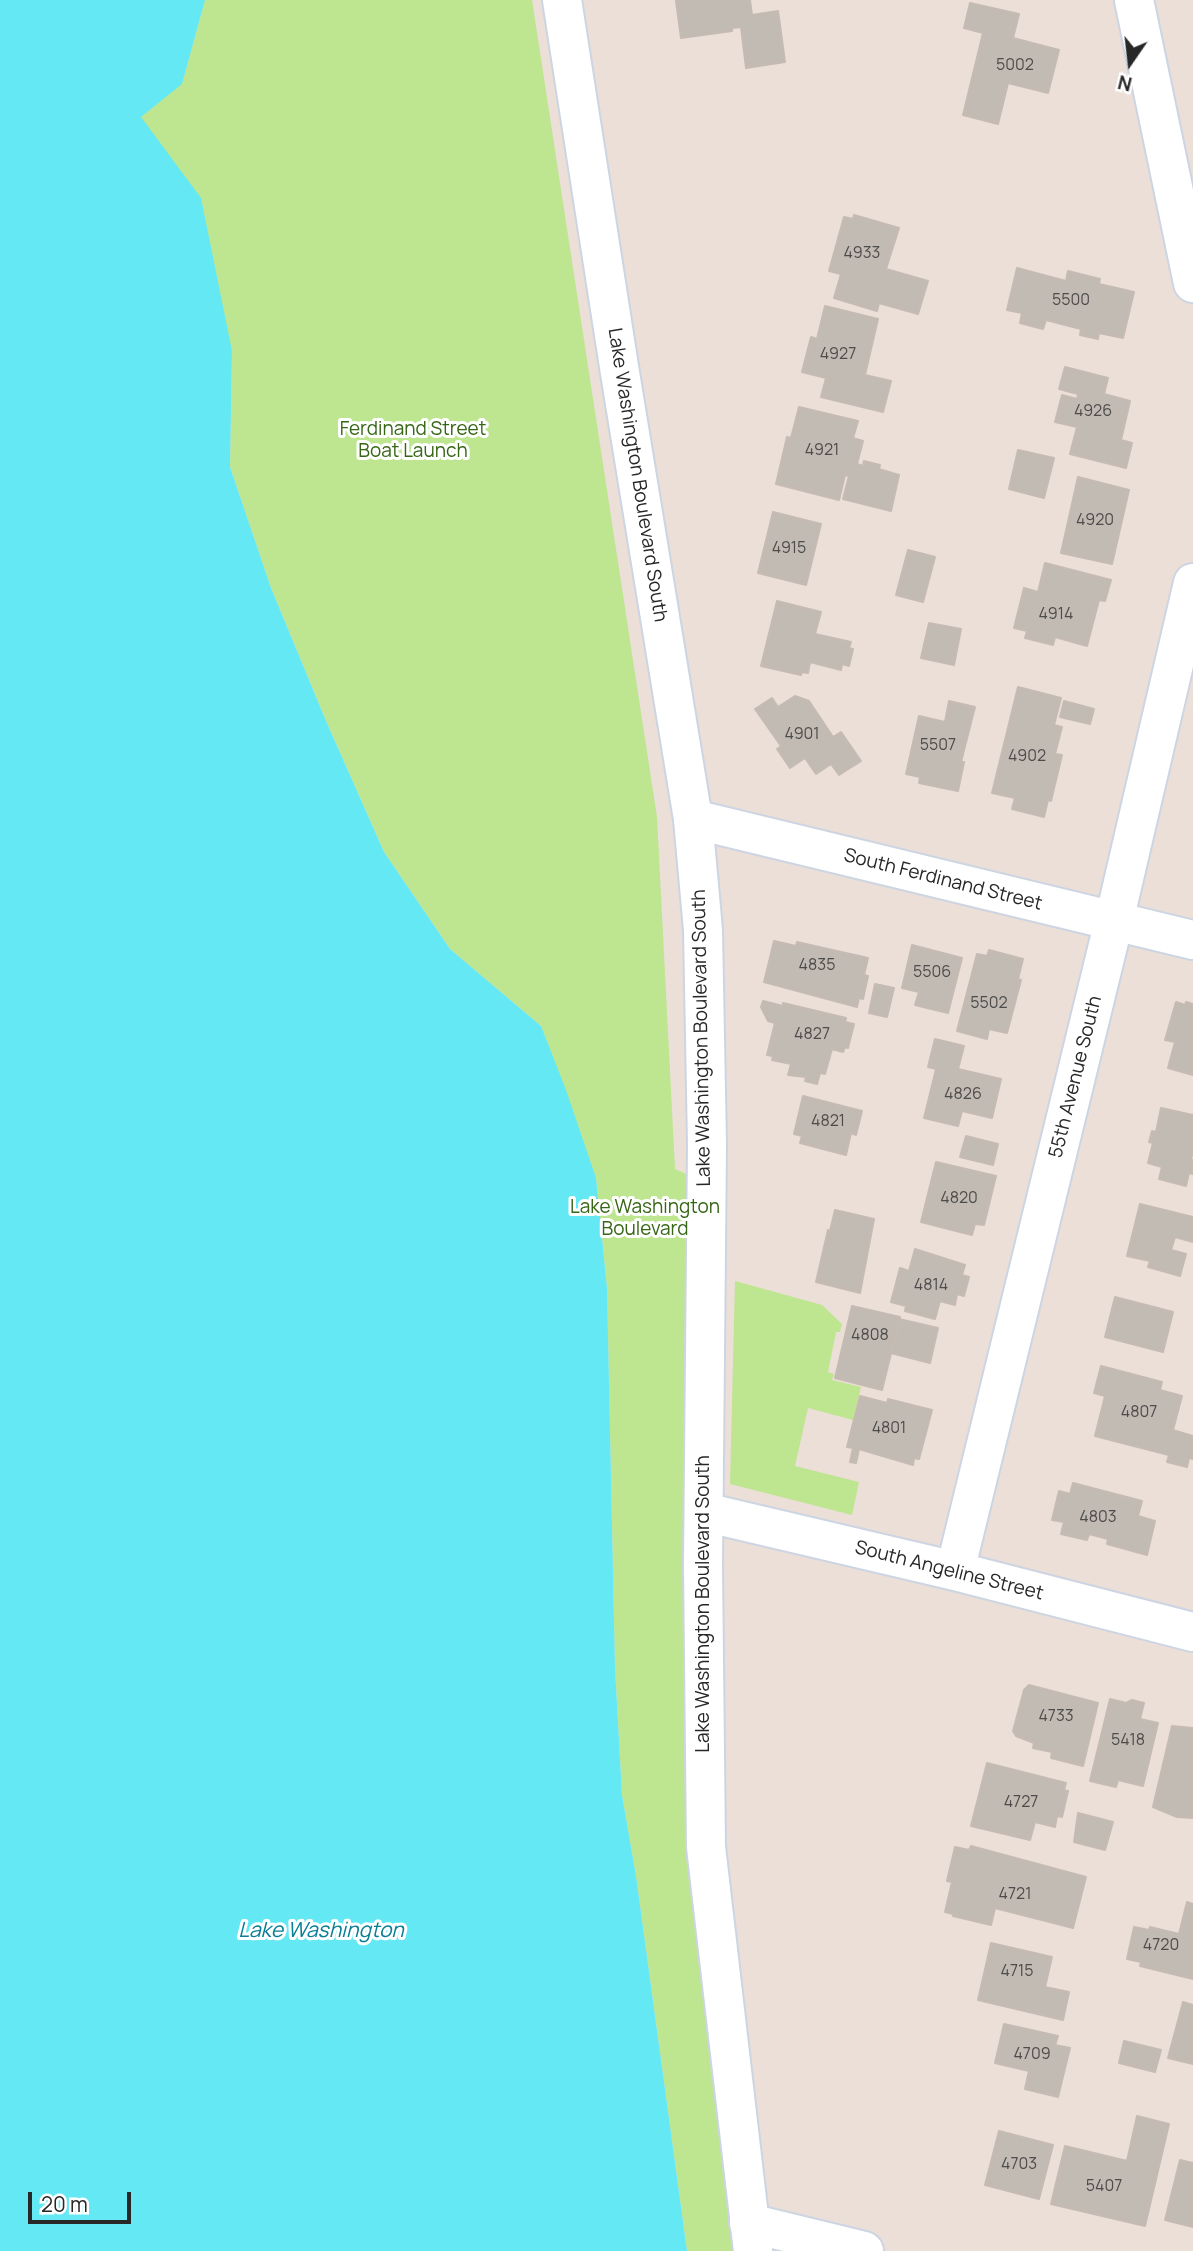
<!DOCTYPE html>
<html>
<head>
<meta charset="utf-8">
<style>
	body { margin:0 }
	#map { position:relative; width:1193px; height:2251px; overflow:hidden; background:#ebdfd8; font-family:Manrope,sans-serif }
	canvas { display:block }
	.north { position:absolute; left:1095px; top:28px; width:70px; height:70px; -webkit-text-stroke:5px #fff; paint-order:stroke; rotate:194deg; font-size:19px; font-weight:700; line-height:28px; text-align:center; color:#272727 }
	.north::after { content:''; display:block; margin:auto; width:24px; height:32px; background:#272727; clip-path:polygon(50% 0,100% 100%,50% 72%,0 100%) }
	.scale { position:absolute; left:28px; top:2192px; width:103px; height:32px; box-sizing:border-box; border:4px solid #272727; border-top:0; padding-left:9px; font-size:21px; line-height:24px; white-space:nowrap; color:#272727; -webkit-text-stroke:5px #fff; paint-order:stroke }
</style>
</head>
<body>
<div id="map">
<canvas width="1193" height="2251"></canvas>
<div class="north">N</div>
<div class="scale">20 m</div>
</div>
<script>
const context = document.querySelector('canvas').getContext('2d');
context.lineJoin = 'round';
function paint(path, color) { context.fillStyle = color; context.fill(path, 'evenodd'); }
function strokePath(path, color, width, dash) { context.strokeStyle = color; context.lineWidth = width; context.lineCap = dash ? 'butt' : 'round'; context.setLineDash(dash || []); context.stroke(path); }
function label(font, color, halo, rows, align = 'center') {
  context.font = font + ' Manrope,sans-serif'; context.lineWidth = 6; context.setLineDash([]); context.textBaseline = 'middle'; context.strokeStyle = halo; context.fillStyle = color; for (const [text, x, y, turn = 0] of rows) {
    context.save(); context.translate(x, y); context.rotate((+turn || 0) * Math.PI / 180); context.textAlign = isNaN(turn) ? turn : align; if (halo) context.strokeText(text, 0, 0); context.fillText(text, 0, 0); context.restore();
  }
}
paint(new Path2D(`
	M 205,0 L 532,0 L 657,817 L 675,1169 L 691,1176 L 683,1514 L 690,1871 L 772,2251 L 687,2251 L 636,1876 L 622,1795 L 615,1668 L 607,1288 L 596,1178 L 541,1026 L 450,949 L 384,852 L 326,721 L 271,588 L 230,467 L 232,351 L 141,117 L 182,83 Z
	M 735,1281 L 822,1305 L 842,1324 L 840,1332 L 836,1332 L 828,1372 L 834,1374 L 832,1380 L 861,1387 L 853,1420 L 808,1408 L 795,1466 L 859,1482 L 852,1515 L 730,1484 Z`), '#bee590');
paint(new Path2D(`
	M 0,0 L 205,0 L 182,84 L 141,117 L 201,198 L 232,351 L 230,467 L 271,588 L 326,721 L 384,852 L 450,949 L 541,1026 L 566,1090 L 596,1178 L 607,1288 L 615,1668 L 622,1795 L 636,1876 L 687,2251 L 0,2251 Z`), '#64e9f4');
const building = new Path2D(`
	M 680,0 L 750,0 L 752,15 L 778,11 L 785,62 L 746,68 L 741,27 L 732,28 L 732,31 L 681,38 L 676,1 Z
	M 970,3 L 1019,14 L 1013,38 L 1059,50 L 1048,93 L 1008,83 L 998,124 L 963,115 L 983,33 L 964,28 Z
	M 854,215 L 899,228 L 886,269 L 928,281 L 918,314 L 879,303 L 877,311 L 834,298 L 841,274 L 829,271 L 844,217 L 853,219 Z
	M 1017,268 L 1066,281 L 1068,271 L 1100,279 L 1099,284 L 1134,292 L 1123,338 L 1099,333 L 1098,339 L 1080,335 L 1081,329 L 1046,320 L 1043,329 L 1020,323 L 1022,313 L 1007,310 Z
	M 825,306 L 878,319 L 865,375 L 891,381 L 883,412 L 821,397 L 826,378 L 802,372 L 811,337 L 817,339 Z
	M 1065,367 L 1108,378 L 1104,394 L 1130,401 L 1121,440 L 1132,443 L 1126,468 L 1070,454 L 1077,427 L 1055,422 L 1062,395 L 1077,399 L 1078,394 L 1059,389 Z
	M 799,407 L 858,421 L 853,438 L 863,441 L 857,464 L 863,466 L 864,461 L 880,465 L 879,469 L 899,475 L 891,511 L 843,499 L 849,476 L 845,475 L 839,500 L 776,484 L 787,437 L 791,438 Z
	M 1018,450 L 1054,458 L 1044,498 L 1009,489 Z
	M 1078,477 L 1129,490 L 1112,564 L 1061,553 Z
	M 773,512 L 821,524 L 806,585 L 758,573 Z
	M 908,550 L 935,557 L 923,602 L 896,595 Z
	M 1045,563 L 1111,580 L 1105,601 L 1099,600 L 1087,646 L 1055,637 L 1053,645 L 1025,638 L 1027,631 L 1014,628 L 1024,588 L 1038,592 Z
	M 777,601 L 821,612 L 815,634 L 851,642 L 849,648 L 853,649 L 849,666 L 842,664 L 841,670 L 810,662 L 808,673 L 802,672 L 801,675 L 761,666 Z
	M 929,623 L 961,629 L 954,665 L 921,658 Z
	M 1018,687 L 1061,698 L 1054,725 L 1062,727 L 1055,754 L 1062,755 L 1051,801 L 1048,800 L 1044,817 L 1012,809 L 1015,798 L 992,793 Z
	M 795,696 L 809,701 L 833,737 L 841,732 L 861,761 L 839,775 L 831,764 L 816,774 L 805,758 L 790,768 L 777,749 L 781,746 L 755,709 L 772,698 L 778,707 Z
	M 949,701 L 975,707 L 961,762 L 964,762 L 958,791 L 919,783 L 920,777 L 906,774 L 919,716 L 945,722 Z
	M 1064,701 L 1094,709 L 1090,724 L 1060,717 Z
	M 774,941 L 796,946 L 797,942 L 868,958 L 864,975 L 868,976 L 863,999 L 859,998 L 857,1007 L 764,982 Z
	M 912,945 L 962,958 L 948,1013 L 915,1005 L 919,992 L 902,988 Z
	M 989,950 L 1023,959 L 1018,979 L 1021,980 L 1007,1033 L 989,1029 L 987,1039 L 957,1031 L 977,954 L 987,956 Z
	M 875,984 L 894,988 L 887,1017 L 869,1013 Z
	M 763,1001 L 783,1006 L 783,1003 L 846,1018 L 845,1022 L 854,1024 L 848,1048 L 845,1047 L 843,1052 L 832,1049 L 825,1074 L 820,1073 L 817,1084 L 805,1081 L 806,1077 L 788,1075 L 791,1064 L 772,1060 L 773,1056 L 767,1055 L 775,1023 L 768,1021 L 761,1007 Z
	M 1176,1002 L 1185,1005 L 1186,1002 L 1193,1004 L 1193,1075 L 1168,1068 L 1175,1042 L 1165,1040 Z
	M 935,1039 L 964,1046 L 958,1069 L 1001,1079 L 992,1118 L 962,1111 L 958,1126 L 924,1118 L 936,1069 L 928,1067 Z
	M 803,1096 L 862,1111 L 856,1135 L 851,1133 L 846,1155 L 800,1143 L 802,1136 L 794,1134 Z
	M 1161,1108 L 1193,1115 L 1193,1150 L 1191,1160 L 1193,1160 L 1193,1174 L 1189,1173 L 1186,1186 L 1159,1179 L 1162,1167 L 1148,1163 L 1153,1143 L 1149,1142 L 1152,1131 L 1156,1132 Z
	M 966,1136 L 998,1144 L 993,1165 L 960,1157 Z
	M 936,1162 L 996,1176 L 984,1225 L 975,1224 L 972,1235 L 921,1222 Z
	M 1140,1204 L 1193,1217 L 1193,1242 L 1175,1237 L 1171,1250 L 1186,1254 L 1180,1276 L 1148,1267 L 1150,1261 L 1127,1256 Z
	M 835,1210 L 874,1219 L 860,1293 L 816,1282 L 828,1230 L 830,1231 Z
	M 915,1249 L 965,1265 L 962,1275 L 969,1277 L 964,1296 L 957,1294 L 955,1305 L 940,1301 L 935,1319 L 905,1311 L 906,1306 L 891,1302 L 900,1268 L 909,1271 Z
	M 1115,1297 L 1173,1312 L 1163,1352 L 1105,1337 Z
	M 852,1306 L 900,1317 L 882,1390 L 835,1378 Z
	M 899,1319 L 938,1328 L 930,1363 L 891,1353 Z
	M 1101,1366 L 1162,1382 L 1160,1390 L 1182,1396 L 1173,1430 L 1193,1436 L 1193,1459 L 1189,1458 L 1187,1467 L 1167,1462 L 1169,1455 L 1095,1436 L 1105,1396 L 1094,1393 Z
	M 860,1396 L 887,1403 L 888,1399 L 932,1410 L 919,1459 L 914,1458 L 913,1465 L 859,1449 L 856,1463 L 850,1462 L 853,1448 L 847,1447 Z
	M 1073,1483 L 1142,1501 L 1138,1516 L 1155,1521 L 1147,1555 L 1107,1544 L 1108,1539 L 1089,1534 L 1087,1540 L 1061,1534 L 1064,1522 L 1052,1520 L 1059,1491 L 1070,1494 Z
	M 1029,1685 L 1098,1703 L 1083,1766 L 1051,1758 L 1052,1752 L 1033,1748 L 1034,1743 L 1016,1736 L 1013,1731 L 1024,1690 Z
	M 1110,1699 L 1126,1703 L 1132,1700 L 1144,1703 L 1140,1719 L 1158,1723 L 1143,1786 L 1118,1780 L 1116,1787 L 1090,1781 Z
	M 1172,1726 L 1193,1728 L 1193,1818 L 1177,1817 L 1153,1807 Z
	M 987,1763 L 1066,1783 L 1064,1790 L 1068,1791 L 1062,1817 L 1057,1816 L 1055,1827 L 1035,1822 L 1030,1840 L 971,1826 Z
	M 1078,1813 L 1113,1822 L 1105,1850 L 1074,1842 Z
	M 971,1846 L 1086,1877 L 1073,1928 L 995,1908 L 991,1925 L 953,1916 L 953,1914 L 945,1912 L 952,1882 L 947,1881 L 955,1847 L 969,1850 Z
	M 1187,1902 L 1193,1904 L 1193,1979 L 1140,1966 L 1141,1962 L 1127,1959 L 1134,1927 L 1149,1930 L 1150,1927 L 1179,1934 Z
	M 991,1943 L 1052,1957 L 1045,1987 L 1069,1992 L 1063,2020 L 978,2000 Z
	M 1183,2002 L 1193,2005 L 1193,2064 L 1168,2058 Z
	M 1004,2024 L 1058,2036 L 1055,2045 L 1070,2048 L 1058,2097 L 1025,2089 L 1029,2071 L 995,2063 Z
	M 1124,2041 L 1161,2050 L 1155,2072 L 1119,2063 Z
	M 1137,2116 L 1169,2124 L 1145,2226 L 1051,2204 L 1065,2146 L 1127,2161 Z
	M 999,2131 L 1053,2145 L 1039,2199 L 985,2185 Z
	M 1180,2160 L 1193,2163 L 1193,2227 L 1165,2220 Z`);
paint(building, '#c2bbb4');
strokePath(building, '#c6bbb2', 2);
const street = new Path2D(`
	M 1134,0 L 1193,283
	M 693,819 L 1193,940
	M 704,1512 L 955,1571 L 1193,1632
	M 955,1571 L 1114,921 L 1193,583
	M 749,2223 L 864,2251`);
const secondary = new Path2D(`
	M 562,0 L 620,373 L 693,819 L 703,930 L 707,1145 L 703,1564 L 706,1847 L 753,2251`);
strokePath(street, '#cdd5e2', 42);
strokePath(secondary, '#cdd5e2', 42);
strokePath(street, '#fff', 38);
strokePath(secondary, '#fff', 38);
label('16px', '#4e4c4a', null, [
	["5002",1015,66],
	["4933",862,254],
	["5500",1071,301],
	["4927",838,355],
	["4926",1093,412],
	["4921",822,451],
	["4920",1095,521],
	["4915",789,549],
	["4914",1056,615],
	["4901",802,735],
	["5507",938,746],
	["4902",1027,757],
	["4835",817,966],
	["5506",932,973],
	["5502",989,1004],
	["4827",812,1035],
	["4826",963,1095],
	["4821",828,1122],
	["4820",959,1199],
	["4814",931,1286],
	["4808",870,1336],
	["4807",1139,1413],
	["4801",889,1429],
	["4803",1098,1518],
	["4733",1056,1717],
	["5418",1128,1741],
	["4727",1021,1803],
	["4721",1015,1895],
	["4720",1161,1946],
	["4715",1017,1972],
	["4709",1032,2055],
	["4703",1019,2165],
	["5407",1104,2187]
]);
label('19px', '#366616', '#fff', [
	["Ferdinand Street",413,430],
	["Boat Launch",413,452],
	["Lake Washington",645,1208],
	["Boulevard",645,1230]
]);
label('19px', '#272727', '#fff', [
	["Lake Washington Boulevard South",637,475,81],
	["South Ferdinand Street",943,880,14],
	["Lake Washington Boulevard South",702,1038,-91],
	["55th Avenue South",1076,1077,-76],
	["South Angeline Street",949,1571,14],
	["Lake Washington Boulevard South",704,1604,-90]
]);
label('italic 21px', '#087f95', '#fff', [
	["Lake Washington",321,1931]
]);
</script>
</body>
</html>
